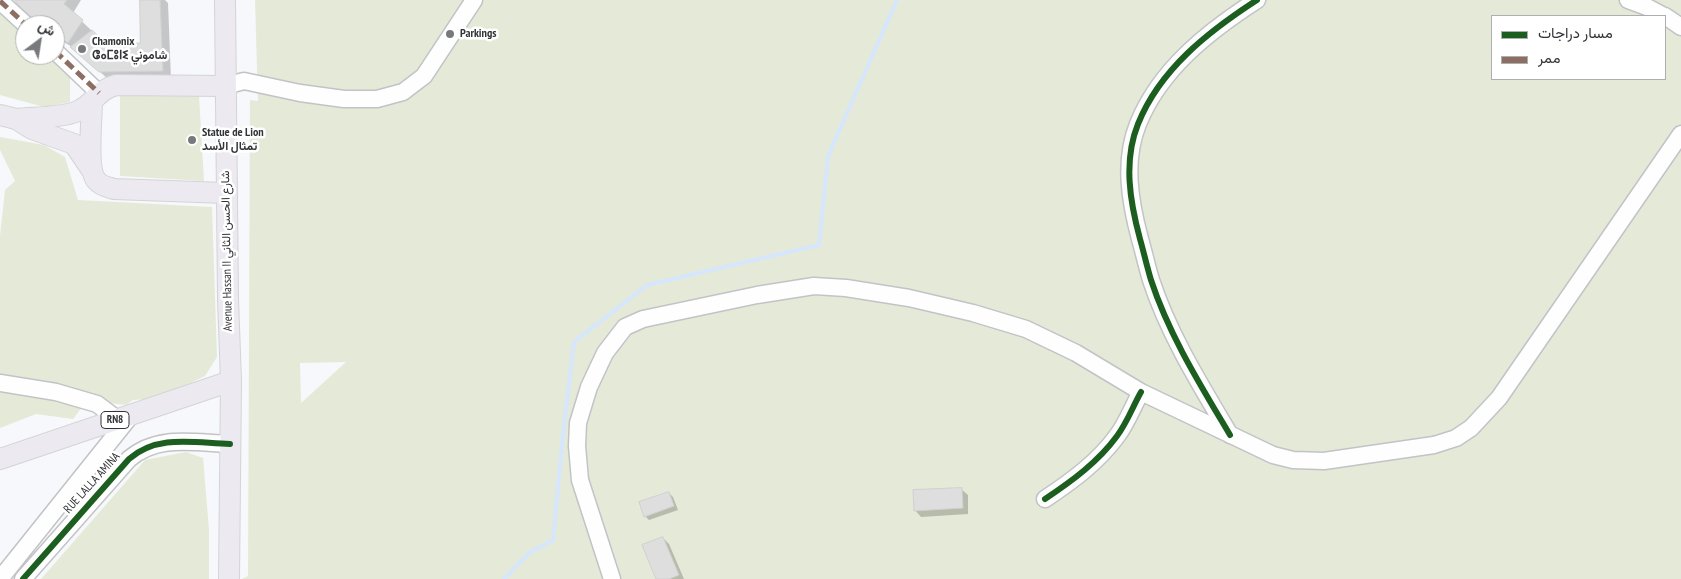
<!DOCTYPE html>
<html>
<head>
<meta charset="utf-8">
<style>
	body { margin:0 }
	#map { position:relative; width:1681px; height:579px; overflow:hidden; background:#f6f8fb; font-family:"PT Sans Narrow",Vazirmatn,sans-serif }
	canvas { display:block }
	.legend { position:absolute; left:1491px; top:15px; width:175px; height:65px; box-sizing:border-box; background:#fff; border:1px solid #adaeaf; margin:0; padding:6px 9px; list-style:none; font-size:15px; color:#333437 }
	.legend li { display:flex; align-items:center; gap:10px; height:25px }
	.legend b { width:25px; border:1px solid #adaeaf }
	.north { position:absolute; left:15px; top:15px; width:50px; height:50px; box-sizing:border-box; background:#fff; border:1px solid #adaeaf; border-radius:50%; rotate:31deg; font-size:14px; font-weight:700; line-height:20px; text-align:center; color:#333437 }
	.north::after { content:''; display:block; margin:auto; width:18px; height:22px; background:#77797c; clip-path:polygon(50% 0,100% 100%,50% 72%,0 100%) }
</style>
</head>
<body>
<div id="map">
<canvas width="1681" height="579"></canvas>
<ul class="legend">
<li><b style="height:6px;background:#1b5e20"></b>مسار دراجات</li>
<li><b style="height:6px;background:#8d6e63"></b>ممر</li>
</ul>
<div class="north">ش</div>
</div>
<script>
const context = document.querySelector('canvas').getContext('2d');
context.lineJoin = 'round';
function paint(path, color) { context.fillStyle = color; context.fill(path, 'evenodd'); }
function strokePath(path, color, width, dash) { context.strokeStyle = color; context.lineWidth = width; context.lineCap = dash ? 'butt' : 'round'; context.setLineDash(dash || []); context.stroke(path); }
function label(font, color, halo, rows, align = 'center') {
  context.font = font + ' "PT Sans Narrow",Vazirmatn,"Noto Sans Tifinagh",sans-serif'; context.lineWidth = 5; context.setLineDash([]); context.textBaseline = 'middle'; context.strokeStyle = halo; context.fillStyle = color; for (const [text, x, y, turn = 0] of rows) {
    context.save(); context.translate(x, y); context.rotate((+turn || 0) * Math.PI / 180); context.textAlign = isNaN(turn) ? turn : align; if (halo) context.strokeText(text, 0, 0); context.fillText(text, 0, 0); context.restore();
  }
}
paint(new Path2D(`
	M 255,0 L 1681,0 L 1681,579 L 242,579 L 248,576 L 250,100 L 258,101 ZM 1492,16 L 1665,16 L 1665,79 L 1492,79 ZM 346,362 L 301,403 L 301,402 L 300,363 Z
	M 0,9 L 25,31 L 25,55 L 52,55 L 70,71 L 70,102 L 44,107 L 0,95 Z
	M 120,96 L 199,96 L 204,181 L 120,176 Z
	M 0,137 L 44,145 L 65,157 L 78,200 L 212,207 L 217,357 L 205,376 L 158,398 L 133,400 L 126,405 L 90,401 L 83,406 L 73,419 L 36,414 L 0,428 L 0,236 L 5,190 L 15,181 L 0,150 Z
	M 186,452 L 203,458 L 209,530 L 209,579 L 41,579 L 145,460 Z`), '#e4ead7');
paint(new Path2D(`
	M 16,0 L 81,0 L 73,13 L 108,46 L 141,44 L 141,0 L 165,0 L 168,3 L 171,79 L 109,80 L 74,48 L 55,37 L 55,25 L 41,25 Z
	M 961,489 L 968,495 L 968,514 L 921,517 L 915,510 Z
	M 669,493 L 673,497 L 678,510 L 649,520 L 645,516 Z
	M 663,538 L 669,544 L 684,579 L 658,579 Z`), '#0003');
strokePath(new Path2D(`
	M 504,579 L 529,553 L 553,540 L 563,434 L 574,342 L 647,285 L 819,245 L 828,156 L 897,0`), '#d6e6fc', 4);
const building = new Path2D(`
	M 15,0 L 67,0 L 64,4 L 83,20 L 68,43 L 55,35 L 55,25 L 40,25 L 19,6 Z
	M 140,0 L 160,0 L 163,71 L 99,72 L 70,47 L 92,30 L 108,45 L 140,43 Z
	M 962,488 L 963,508 L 914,511 L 913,490 Z
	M 669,492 L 674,506 L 644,517 L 639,502 Z
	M 663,537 L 679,575 L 669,579 L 656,579 L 642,545 Z`);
paint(building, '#dedede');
strokePath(building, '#d0d0d1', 1);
const minor = new Path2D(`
	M 1628,0 L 1647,7 L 1664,16
	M 0,1 L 26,25
	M 1665,16 L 1681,27
	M 55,51 L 99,93
	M 225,86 L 244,81 L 300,93 L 344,99 L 377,99 L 403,92 L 424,76 L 474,0
	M 0,383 L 56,392 L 97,404 L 117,419
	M 1230,435 C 1201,386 1169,335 1151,280 C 1147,267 1144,253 1140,239 C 1130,202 1123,161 1138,124 C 1160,69 1209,31 1257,0
	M 1045,499 C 1072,481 1098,462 1117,436 C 1127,423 1133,406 1141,392
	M 0,579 L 132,414
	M 23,579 L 129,459 C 158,434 194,443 230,444
	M 612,579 L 580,480 L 577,446 L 578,423 L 589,387 L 605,353 L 625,327 L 643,319 L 757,295 L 814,286 L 846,288 L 909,298 L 973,313 L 1026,329 L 1076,353 L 1141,392 L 1273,455 L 1293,460 L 1324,461 L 1434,445 L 1456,438 L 1471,428 L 1499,398 L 1681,134`);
const major = new Path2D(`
	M 225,0 L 228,299 L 231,381 L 229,579
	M 92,102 C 92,119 86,170 97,181 C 101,186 108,187 114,189 L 226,193
	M 0,115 L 16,119 L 32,129 L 74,144 L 91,169
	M 16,119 C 34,117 62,118 78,111 C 94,104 97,90 116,85 L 225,86
	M 0,459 L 231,381`);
strokePath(minor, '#c2c3c6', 19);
strokePath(major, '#d3d4d5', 22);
strokePath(minor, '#fefefe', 16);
strokePath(major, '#ede9f1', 20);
strokePath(new Path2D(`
	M 0,1 L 26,25
	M 55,51 L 99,93`), '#8d6e63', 5, [10, 5]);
strokePath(new Path2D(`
	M 1230,435 C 1201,386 1169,335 1151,280 C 1147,267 1144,253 1140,239 C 1130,202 1123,161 1138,124 C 1160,69 1209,31 1257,0
	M 1045,499 C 1072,481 1098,462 1117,436 C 1127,423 1133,406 1141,392
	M 23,579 L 129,459 C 158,434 194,443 230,444`), '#1b5e20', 6);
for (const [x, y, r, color] of [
	[450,34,5,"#77797c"],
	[82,49,5,"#77797c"],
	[192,140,5,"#77797c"]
]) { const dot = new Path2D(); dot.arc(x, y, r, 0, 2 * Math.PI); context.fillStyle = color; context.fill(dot); strokePath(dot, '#fff', 2); }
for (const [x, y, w] of [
	[115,420,28]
]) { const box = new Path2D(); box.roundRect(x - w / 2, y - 8.5, w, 17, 4); context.fillStyle = '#fff'; context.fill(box); strokePath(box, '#333437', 1); }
label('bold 11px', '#333437', null, [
	["RN8",115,420]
]);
label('bold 12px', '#333437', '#fff', [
	["Parkings",460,34],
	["Chamonix",92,42],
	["ⵛⴰⵎⵓⵏⵉ شاموني",92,56],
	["Statue de Lion",202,133],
	["تمثال الأسد",202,147]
], 'left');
label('12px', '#333437', '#fff', [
	["Avenue Hassan II شارع الحسن الثاني",227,251,-91],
	["RUE LALLA AMINA",92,483,-48]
]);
</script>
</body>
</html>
